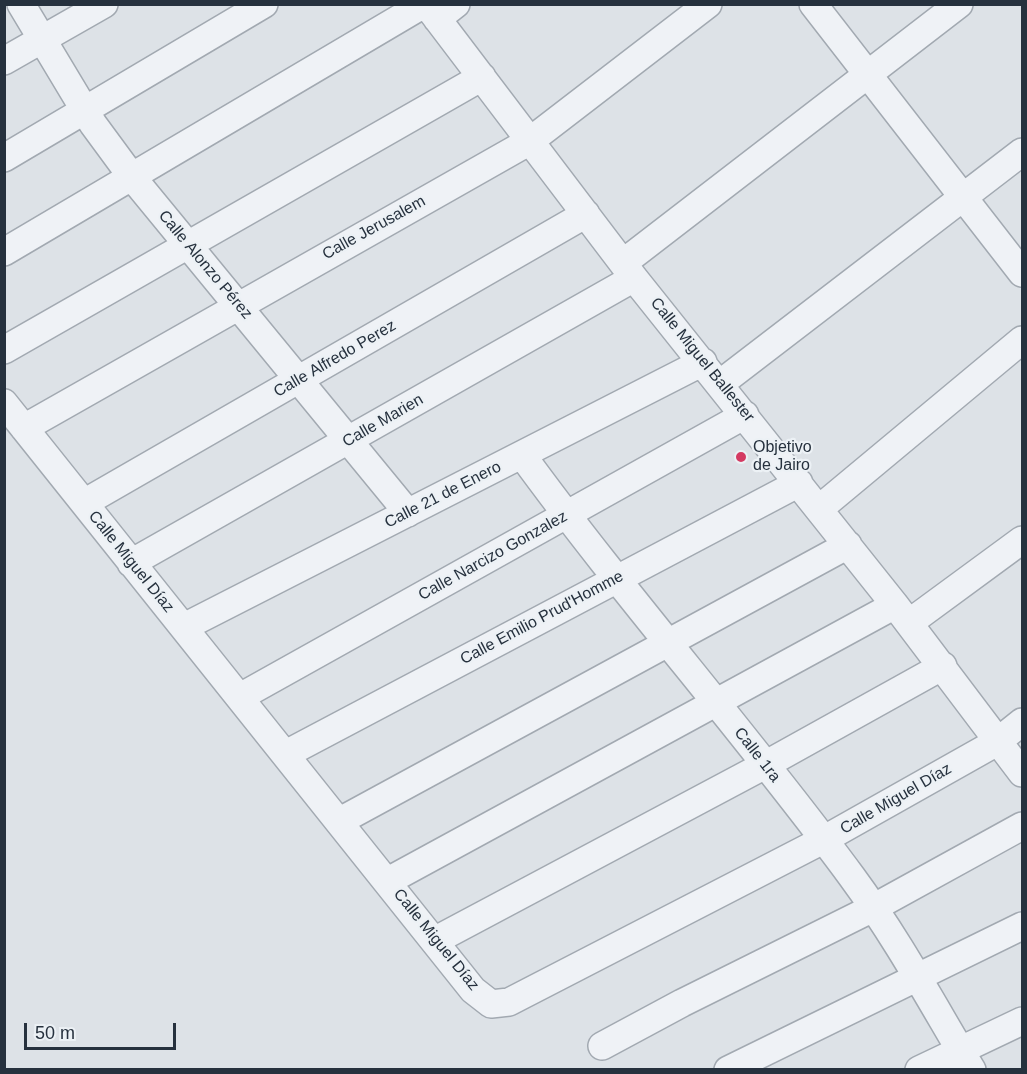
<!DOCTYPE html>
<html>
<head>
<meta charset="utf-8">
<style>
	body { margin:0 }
	#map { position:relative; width:1027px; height:1074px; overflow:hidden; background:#dde2e7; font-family:Helvetica,sans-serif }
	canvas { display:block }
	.frame { position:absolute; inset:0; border:6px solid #26313e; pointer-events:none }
	.scale { position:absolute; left:24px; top:1023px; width:152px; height:27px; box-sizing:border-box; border:3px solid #26313e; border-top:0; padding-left:8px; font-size:18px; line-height:21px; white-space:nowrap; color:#26313e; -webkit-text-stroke:4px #ecf1f5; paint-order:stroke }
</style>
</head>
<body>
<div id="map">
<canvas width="1027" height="1074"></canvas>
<div class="frame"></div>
<div class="scale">50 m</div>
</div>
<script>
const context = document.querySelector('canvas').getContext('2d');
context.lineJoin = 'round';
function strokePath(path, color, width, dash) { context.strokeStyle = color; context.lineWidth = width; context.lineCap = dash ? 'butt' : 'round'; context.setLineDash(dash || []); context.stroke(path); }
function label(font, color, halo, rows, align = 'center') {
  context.font = font + ' Helvetica,sans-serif'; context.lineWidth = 4.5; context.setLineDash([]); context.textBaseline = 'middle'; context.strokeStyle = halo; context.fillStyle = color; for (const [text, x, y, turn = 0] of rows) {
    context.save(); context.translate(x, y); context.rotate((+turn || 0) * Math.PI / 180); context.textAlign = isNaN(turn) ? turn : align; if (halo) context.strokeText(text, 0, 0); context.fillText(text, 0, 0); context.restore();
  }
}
const minor = new Path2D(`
	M 21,4 L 93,124 L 132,177 L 408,513
	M 426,4 L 634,278 L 895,605 L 1022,773
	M 813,4 L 1022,273
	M 437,19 L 456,4
	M 4,61 L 104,4
	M 4,158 L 264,4
	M 4,252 L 424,4
	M 623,263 L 959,4
	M 4,350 L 482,77
	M 721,383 L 1022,152
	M 4,403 L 473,990 L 491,1004 L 509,1002 L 823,840 L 997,742 L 1022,722
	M 24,428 L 530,141 L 708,4
	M 522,455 C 627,599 746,733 852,877 C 897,938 933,1005 972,1070
	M 84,503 L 586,214
	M 819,509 L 1022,340
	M 131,563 L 634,278
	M 909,623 L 1022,540
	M 184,627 L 703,362
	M 240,697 L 745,415
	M 286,754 L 799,483
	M 340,821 L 848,545
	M 388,881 L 895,605
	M 436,940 L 765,765 L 943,666
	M 602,1046 L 682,1003 L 873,908 L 1022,826
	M 728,1070 L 1022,926
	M 919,1070 L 1022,1021`);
strokePath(minor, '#a2a9b1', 30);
strokePath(minor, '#eff2f6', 27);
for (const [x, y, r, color] of [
	[741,457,6,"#d43a62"]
]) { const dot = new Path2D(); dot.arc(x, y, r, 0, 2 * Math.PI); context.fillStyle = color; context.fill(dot); strokePath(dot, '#ecf1f5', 2); }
label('16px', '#26313e', '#ecf1f5', [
	["Calle Jerusalem",374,228,-29],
	["Calle Alonzo Pérez",205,265,50],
	["Calle Alfredo Perez",335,359,-30],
	["Calle Miguel Ballester",702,360,51],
	["Calle Marien",383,421,-30],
	["Calle 21 de Enero",443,495,-27],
	["Calle Narcizo Gonzalez",493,556,-29],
	["Calle Miguel Díaz",131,562,51],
	["Calle Emilio Prud'Homme",542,618,-28],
	["Calle 1ra",757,755,52],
	["Calle Miguel Díaz",896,799,-30],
	["Calle Miguel Díaz",436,940,51]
]);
label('16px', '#26313e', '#ecf1f5', [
	["Objetivo",753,448],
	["de Jairo",753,466]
], 'left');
</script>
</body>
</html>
